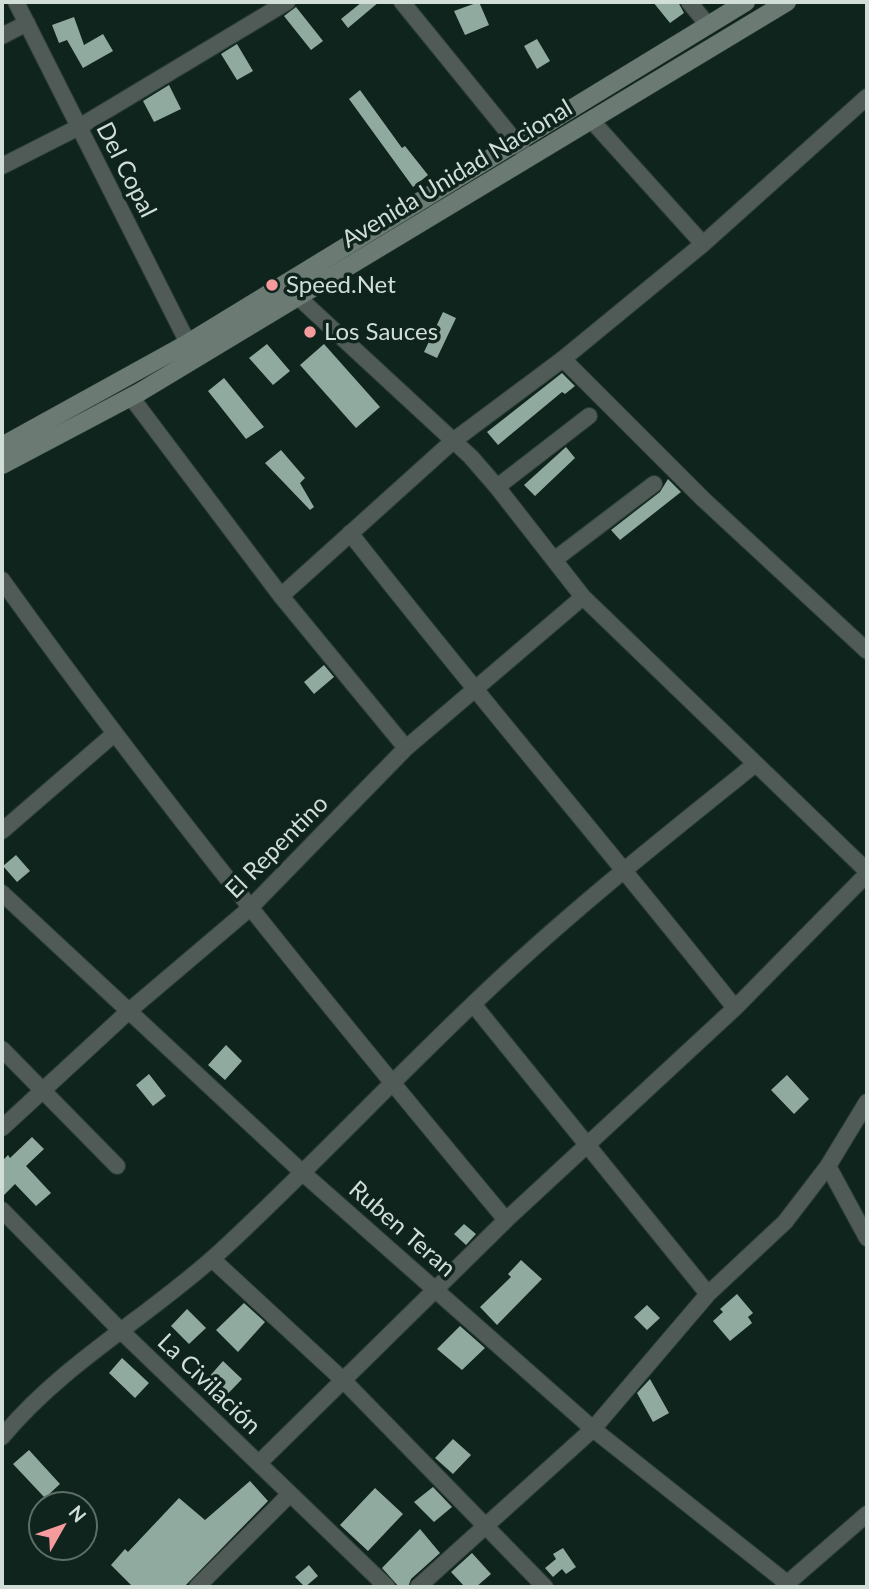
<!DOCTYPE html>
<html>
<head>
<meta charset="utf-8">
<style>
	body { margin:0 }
	#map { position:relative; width:869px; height:1589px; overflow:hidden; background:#0f241c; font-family:Lato,sans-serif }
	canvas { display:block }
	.frame { position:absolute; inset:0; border:4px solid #d1ded8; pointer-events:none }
	.north { position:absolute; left:28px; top:1491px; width:70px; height:70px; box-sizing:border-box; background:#0f241c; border:2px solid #5d6e67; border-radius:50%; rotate:50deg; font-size:19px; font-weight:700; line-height:28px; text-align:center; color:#d1ded8 }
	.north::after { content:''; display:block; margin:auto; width:24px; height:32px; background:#f59b9e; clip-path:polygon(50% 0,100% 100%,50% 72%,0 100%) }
</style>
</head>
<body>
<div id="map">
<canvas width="869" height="1589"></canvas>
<div class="frame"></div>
<div class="north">N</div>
</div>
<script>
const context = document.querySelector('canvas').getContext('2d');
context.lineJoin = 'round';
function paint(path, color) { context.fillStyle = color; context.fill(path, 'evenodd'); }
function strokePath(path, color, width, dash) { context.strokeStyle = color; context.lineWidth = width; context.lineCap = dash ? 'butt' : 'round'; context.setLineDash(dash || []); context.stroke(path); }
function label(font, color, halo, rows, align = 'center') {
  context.font = font + ' Lato,sans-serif'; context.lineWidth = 7; context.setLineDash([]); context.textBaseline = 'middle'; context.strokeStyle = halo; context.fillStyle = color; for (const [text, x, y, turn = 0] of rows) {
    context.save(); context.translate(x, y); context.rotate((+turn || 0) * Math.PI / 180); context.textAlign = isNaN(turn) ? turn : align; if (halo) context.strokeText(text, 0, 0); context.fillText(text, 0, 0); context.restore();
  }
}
paint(new Path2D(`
	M 362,2 L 379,2 L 348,28 L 341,19 Z
	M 479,2 L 489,25 L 465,35 L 454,11 Z
	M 653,2 L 678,2 L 684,13 L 670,23 Z
	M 296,7 L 323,41 L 311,50 L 284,16 Z
	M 74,17 L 84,45 L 103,34 L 113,51 L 83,68 L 67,40 L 59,43 L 52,25 Z
	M 537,39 L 550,61 L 537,69 L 524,46 Z
	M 237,44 L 253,71 L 237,80 L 221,54 Z
	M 169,85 L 181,109 L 154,122 L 143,101 Z
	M 360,90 L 402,148 L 405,146 L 428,175 L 413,187 L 349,99 Z
	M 443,312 L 456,318 L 437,358 L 424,352 Z
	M 267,344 L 290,371 L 273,385 L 249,358 Z
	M 324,344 L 380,407 L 356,428 L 300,365 Z
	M 562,373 L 575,386 L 565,394 L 562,392 L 498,445 L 487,432 Z
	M 224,378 L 264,427 L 246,439 L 208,391 Z
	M 566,447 L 575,458 L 535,496 L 524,485 Z
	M 281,450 L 305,478 L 300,483 L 314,507 L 310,510 L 265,463 Z
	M 668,479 L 681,492 L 620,540 L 611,530 L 660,492 Z
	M 324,665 L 334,677 L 314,694 L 304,682 Z
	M 16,855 L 30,871 L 17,882 L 3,866 Z
	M 226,1045 L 242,1061 L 225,1080 L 208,1065 Z
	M 149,1074 L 166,1096 L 153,1106 L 136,1085 Z
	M 787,1075 L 809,1099 L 794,1114 L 771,1090 Z
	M 32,1137 L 44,1149 L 26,1166 L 51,1193 L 36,1206 L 15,1184 L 2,1197 L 2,1161 L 8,1155 L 10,1158 Z
	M 464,1224 L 476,1234 L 466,1245 L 454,1234 Z
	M 521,1260 L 542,1279 L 497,1325 L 480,1307 L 511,1277 L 508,1274 Z
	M 737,1294 L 753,1313 L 748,1317 L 752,1323 L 730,1341 L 713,1321 L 723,1312 L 720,1309 Z
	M 244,1303 L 265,1322 L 238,1352 L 216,1330 Z
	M 647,1305 L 660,1318 L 647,1330 L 634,1317 Z
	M 187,1309 L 206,1328 L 189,1344 L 171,1326 Z
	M 460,1326 L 485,1348 L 462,1370 L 437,1349 Z
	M 122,1358 L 149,1383 L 135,1398 L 109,1373 Z
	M 223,1361 L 242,1379 L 219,1403 L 201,1386 Z
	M 650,1379 L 669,1413 L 653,1422 L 637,1393 Z
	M 453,1439 L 471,1455 L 453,1474 L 435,1458 Z
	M 29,1450 L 60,1484 L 45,1498 L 13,1464 Z
	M 250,1481 L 268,1501 L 184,1587 L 133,1587 L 111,1565 L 125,1549 L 128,1552 L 179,1498 L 205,1520 Z
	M 433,1487 L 452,1507 L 434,1522 L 414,1502 Z
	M 375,1488 L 403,1514 L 368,1551 L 340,1525 Z
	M 420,1529 L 440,1553 L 411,1579 L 408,1587 L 399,1587 L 382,1568 Z
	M 563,1548 L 576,1567 L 566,1574 L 562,1569 L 553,1577 L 545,1568 L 556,1559 L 553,1554 Z
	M 472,1553 L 491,1574 L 476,1587 L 465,1587 L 451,1572 Z
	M 309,1565 L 318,1576 L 305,1587 L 295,1577 Z`), '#91aa9f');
const minor = new Path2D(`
	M 16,2 L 193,353
	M 402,2 L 524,152
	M 689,2 L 708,25
	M 2,36 L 27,23
	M 592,121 L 703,244
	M 2,166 L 79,127 L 287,2
	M 298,297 L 471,457 L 497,487 L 583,597 L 867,871
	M 563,359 L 703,499 L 867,651
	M 131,397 L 281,596 L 406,748
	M 497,487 L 589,416
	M 350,533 C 476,694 608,848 735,1008
	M 554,560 L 654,484
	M 2,580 C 160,801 332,1011 506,1220
	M 281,596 L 453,441 L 563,359 L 703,244 L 867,97
	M 2,831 L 114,734
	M 2,893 L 304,1174 L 593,1429 L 787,1583
	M 473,1004 L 708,1294
	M 2,1049 L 117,1166
	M 2,1128 L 130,1010 L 249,909 L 406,748 L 583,597
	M 828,1166 L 867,1238
	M 2,1210 L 120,1330 L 387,1587
	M 212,1259 L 343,1380 L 545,1587
	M 2,1437 C 64,1362 152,1315 223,1249 C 308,1170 388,1085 472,1005 C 561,919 658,842 754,765
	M 259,1463 L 506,1220 L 735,1008 L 867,874
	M 197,1587 L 290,1494
	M 418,1587 L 593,1429 L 708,1294 L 785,1222 L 828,1166 L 867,1102
	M 783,1587 L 867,1514`);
const secondary = new Path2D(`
	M 2,446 L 188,343 L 746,2
	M 2,465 L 140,392 L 787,2`);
strokePath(minor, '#2a3e36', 18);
strokePath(secondary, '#2a3e36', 19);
strokePath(minor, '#505a56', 16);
strokePath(secondary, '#6b7b74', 18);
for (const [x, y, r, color] of [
	[272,285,7,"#f59b9e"],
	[310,332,7,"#f59b9e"]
]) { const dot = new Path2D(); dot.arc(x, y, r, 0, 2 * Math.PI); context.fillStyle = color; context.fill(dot); strokePath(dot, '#0f241c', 2.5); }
label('24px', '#d1ded8', '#0f241c', [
	["Del Copal",126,170,63],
	["Avenida Unidad Nacional",457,174,-31],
	["El Repentino",277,847,-45],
	["Ruben Teran",402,1229,41],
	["La Civilación",209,1384,44]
]);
label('24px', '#d1ded8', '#0f241c', [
	["Speed.Net",286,285],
	["Los Sauces",324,332]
], 'left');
</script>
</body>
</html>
